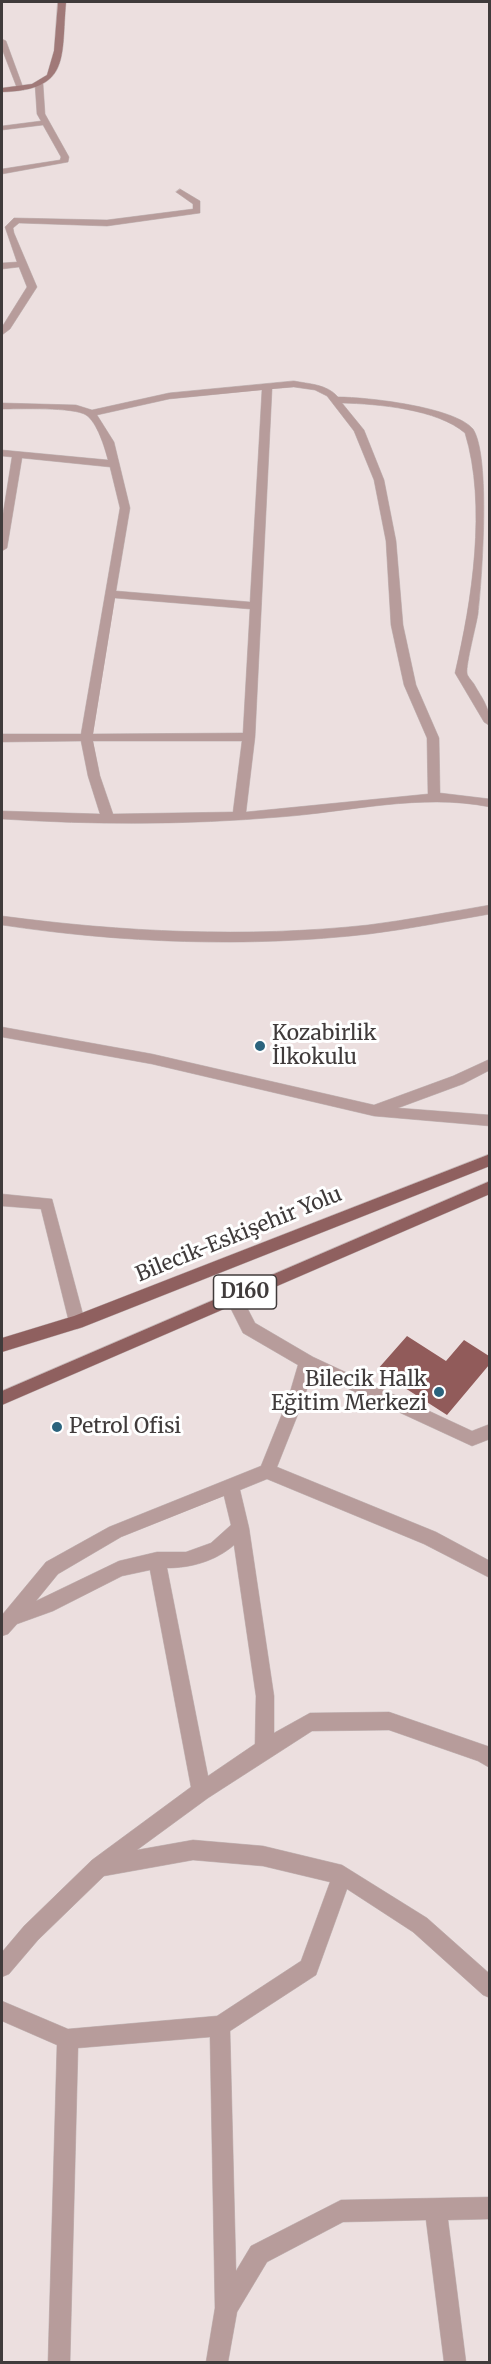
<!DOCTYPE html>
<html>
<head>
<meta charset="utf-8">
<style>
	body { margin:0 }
	#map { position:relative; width:491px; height:2364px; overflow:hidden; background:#ecdfdf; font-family:Merriweather,serif }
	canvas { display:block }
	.frame { position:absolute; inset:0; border:3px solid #403b3b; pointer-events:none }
</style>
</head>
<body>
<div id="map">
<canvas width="491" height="2364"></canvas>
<div class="frame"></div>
</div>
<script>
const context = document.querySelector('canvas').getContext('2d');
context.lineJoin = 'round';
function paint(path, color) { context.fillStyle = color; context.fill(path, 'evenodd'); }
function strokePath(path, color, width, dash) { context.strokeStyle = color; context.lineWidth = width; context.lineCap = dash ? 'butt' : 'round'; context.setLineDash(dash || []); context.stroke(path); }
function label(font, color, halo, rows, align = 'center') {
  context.font = font + ' Merriweather,serif'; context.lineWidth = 6; context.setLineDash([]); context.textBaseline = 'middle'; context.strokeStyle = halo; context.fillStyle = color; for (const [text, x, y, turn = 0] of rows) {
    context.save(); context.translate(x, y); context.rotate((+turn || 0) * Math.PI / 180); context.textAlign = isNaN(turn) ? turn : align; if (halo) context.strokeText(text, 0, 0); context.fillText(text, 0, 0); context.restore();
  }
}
paint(new Path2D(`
	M 407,1336 L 446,1361 L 464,1340 L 489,1356 L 489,1365 L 447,1415 L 377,1370 Z`), '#915b5a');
const street = new Path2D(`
	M 2,39 L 6,41 L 24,90 L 17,88 L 2,49 Z
	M 39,82 L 43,84 L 45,114 L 69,157 L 68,162 L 2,174 L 2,169 L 60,160 L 61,157 L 43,125 L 2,130 L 2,126 L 41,121 L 37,114 L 35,84 Z
	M 180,189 L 200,201 L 200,213 L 107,226 L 19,223 L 13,228 L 14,233 L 37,287 L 10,329 L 2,335 L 2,327 L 27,287 L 19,267 L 2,269 L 2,263 L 17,262 L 5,227 L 14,218 L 107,220 L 193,209 L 193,204 L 176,192 Z
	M 294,381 C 309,384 327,384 338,397 C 367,397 455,407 473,429 C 491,456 482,579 478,614 C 476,626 466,664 467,673 C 467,676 472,681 474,684 C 483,700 490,707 490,726 L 484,722 L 455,673 C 472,601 487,505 465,433 C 437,409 378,404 342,403 L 364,430 L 384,480 L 396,541 L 403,625 L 416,685 L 439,738 L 440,793 L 490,799 L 490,807 C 421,793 349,812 280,817 C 188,825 94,825 2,819 L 2,811 L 100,814 L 88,776 L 81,741 L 2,742 L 2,734 L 81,734 L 120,508 L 110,467 L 22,458 L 7,548 L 2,551 L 2,520 L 12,457 L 2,456 L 2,450 L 108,460 C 105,448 97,422 86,415 C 74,407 19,409 2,409 L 2,403 L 76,405 L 92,410 L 169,393 ZM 294,387 L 315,390 L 327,396 L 354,431 L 374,480 L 386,541 L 391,625 L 404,685 L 427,738 L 428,794 L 246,812 L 255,737 L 272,389 ZM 262,390 L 250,602 L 116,591 L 130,508 L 114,442 L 97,415 L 169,399 ZM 115,598 L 250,609 L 243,733 L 93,734 ZM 93,741 L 242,741 L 233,812 L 113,814 L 100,776 Z
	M 490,905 L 490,914 C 449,921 409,929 369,934 C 248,948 121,943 2,925 L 2,916 C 122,932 247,938 368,925 C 408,920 449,912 490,905 Z
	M 2,1027 L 152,1054 L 374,1105 L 453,1076 L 490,1059 L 490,1070 L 463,1084 L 398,1108 L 490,1115 L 490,1126 L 374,1116 L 152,1064 L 2,1037 Z
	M 2,1194 L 52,1199 L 85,1322 L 83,1327 L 77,1329 L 71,1327 L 69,1322 L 41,1209 L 2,1206 Z
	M 233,1291 L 239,1292 L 255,1323 L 313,1357 L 472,1431 L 490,1424 L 490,1439 L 472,1446 L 312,1372 L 304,1399 L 277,1467 L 436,1532 L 490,1561 L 490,1578 L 424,1544 L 267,1479 L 240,1490 L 249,1528 L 274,1696 L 274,1733 L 310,1713 L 389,1712 L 490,1747 L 490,1768 L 478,1761 L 389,1730 L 312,1731 L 208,1798 L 137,1850 L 193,1840 L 263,1846 L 342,1865 L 427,1918 L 490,1974 L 490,1998 L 483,1995 L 413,1932 L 347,1889 L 316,1975 L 230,2031 L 236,2271 L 251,2246 L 341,2200 L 490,2197 L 490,2219 L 448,2220 L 466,2362 L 444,2362 L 426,2220 L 343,2222 L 267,2262 L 237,2312 L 228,2362 L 206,2362 L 215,2308 L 210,2037 L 78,2048 L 70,2362 L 48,2362 L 57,2045 L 2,2021 L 2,2001 L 68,2029 L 217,2016 L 301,1961 L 330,1882 L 263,1866 L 193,1860 L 104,1876 L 38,1940 L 9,1974 L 2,1977 L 2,1952 L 24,1926 L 92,1860 L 191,1787 L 150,1570 L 122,1576 L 53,1611 L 17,1624 L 8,1634 L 2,1636 L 2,1615 L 46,1562 L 109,1527 L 261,1466 L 288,1399 L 298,1365 L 243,1333 L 225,1297 L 227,1292 ZM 224,1496 L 231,1525 L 211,1543 L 186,1552 L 157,1552 L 119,1561 L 36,1601 L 58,1574 L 121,1537 ZM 234,1545 L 256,1696 L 255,1744 L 208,1776 L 167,1568 C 191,1568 216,1561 234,1545 Z`);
const secondary = new Path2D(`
	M 58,2 L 66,2 C 61,58 71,90 2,92 L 2,88 L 32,84 L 47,75 L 54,51 Z`);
const primary = new Path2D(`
	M 490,1154 L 490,1166 L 83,1327 L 2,1352 L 2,1338 L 74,1316 Z
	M 490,1181 L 490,1194 L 2,1405 L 2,1391 Z`);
strokePath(street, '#c6bbbb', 1);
strokePath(secondary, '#c6bbbb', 1);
strokePath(primary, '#c6bbbb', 1);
paint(street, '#b79c9b');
paint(secondary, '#a07978');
paint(primary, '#8f605f');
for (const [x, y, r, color] of [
	[260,1046,6,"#2b637d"],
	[439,1392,6,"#2b637d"],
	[57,1427,6,"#2b637d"]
]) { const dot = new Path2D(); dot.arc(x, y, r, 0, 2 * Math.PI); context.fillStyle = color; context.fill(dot); strokePath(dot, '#fff', 2); }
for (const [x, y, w] of [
	[245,1292,63]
]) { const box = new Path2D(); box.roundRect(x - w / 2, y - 17, w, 34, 4.5); context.fillStyle = '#fff'; context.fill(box); strokePath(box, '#403b3b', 1.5); }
label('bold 20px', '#403b3b', null, [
	["D160",245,1292]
]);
label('21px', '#403b3b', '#fff', [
	["Kozabirlik",272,1034],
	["İlkokulu",272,1058],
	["Bilecik Halk",427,1380,"right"],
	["Eğitim Merkezi",427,1404,"right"],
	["Petrol Ofisi",69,1427]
], 'left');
label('21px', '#403b3b', '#fff', [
	["Bilecik-Eskişehir Yolu",239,1235,-22]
]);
</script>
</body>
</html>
